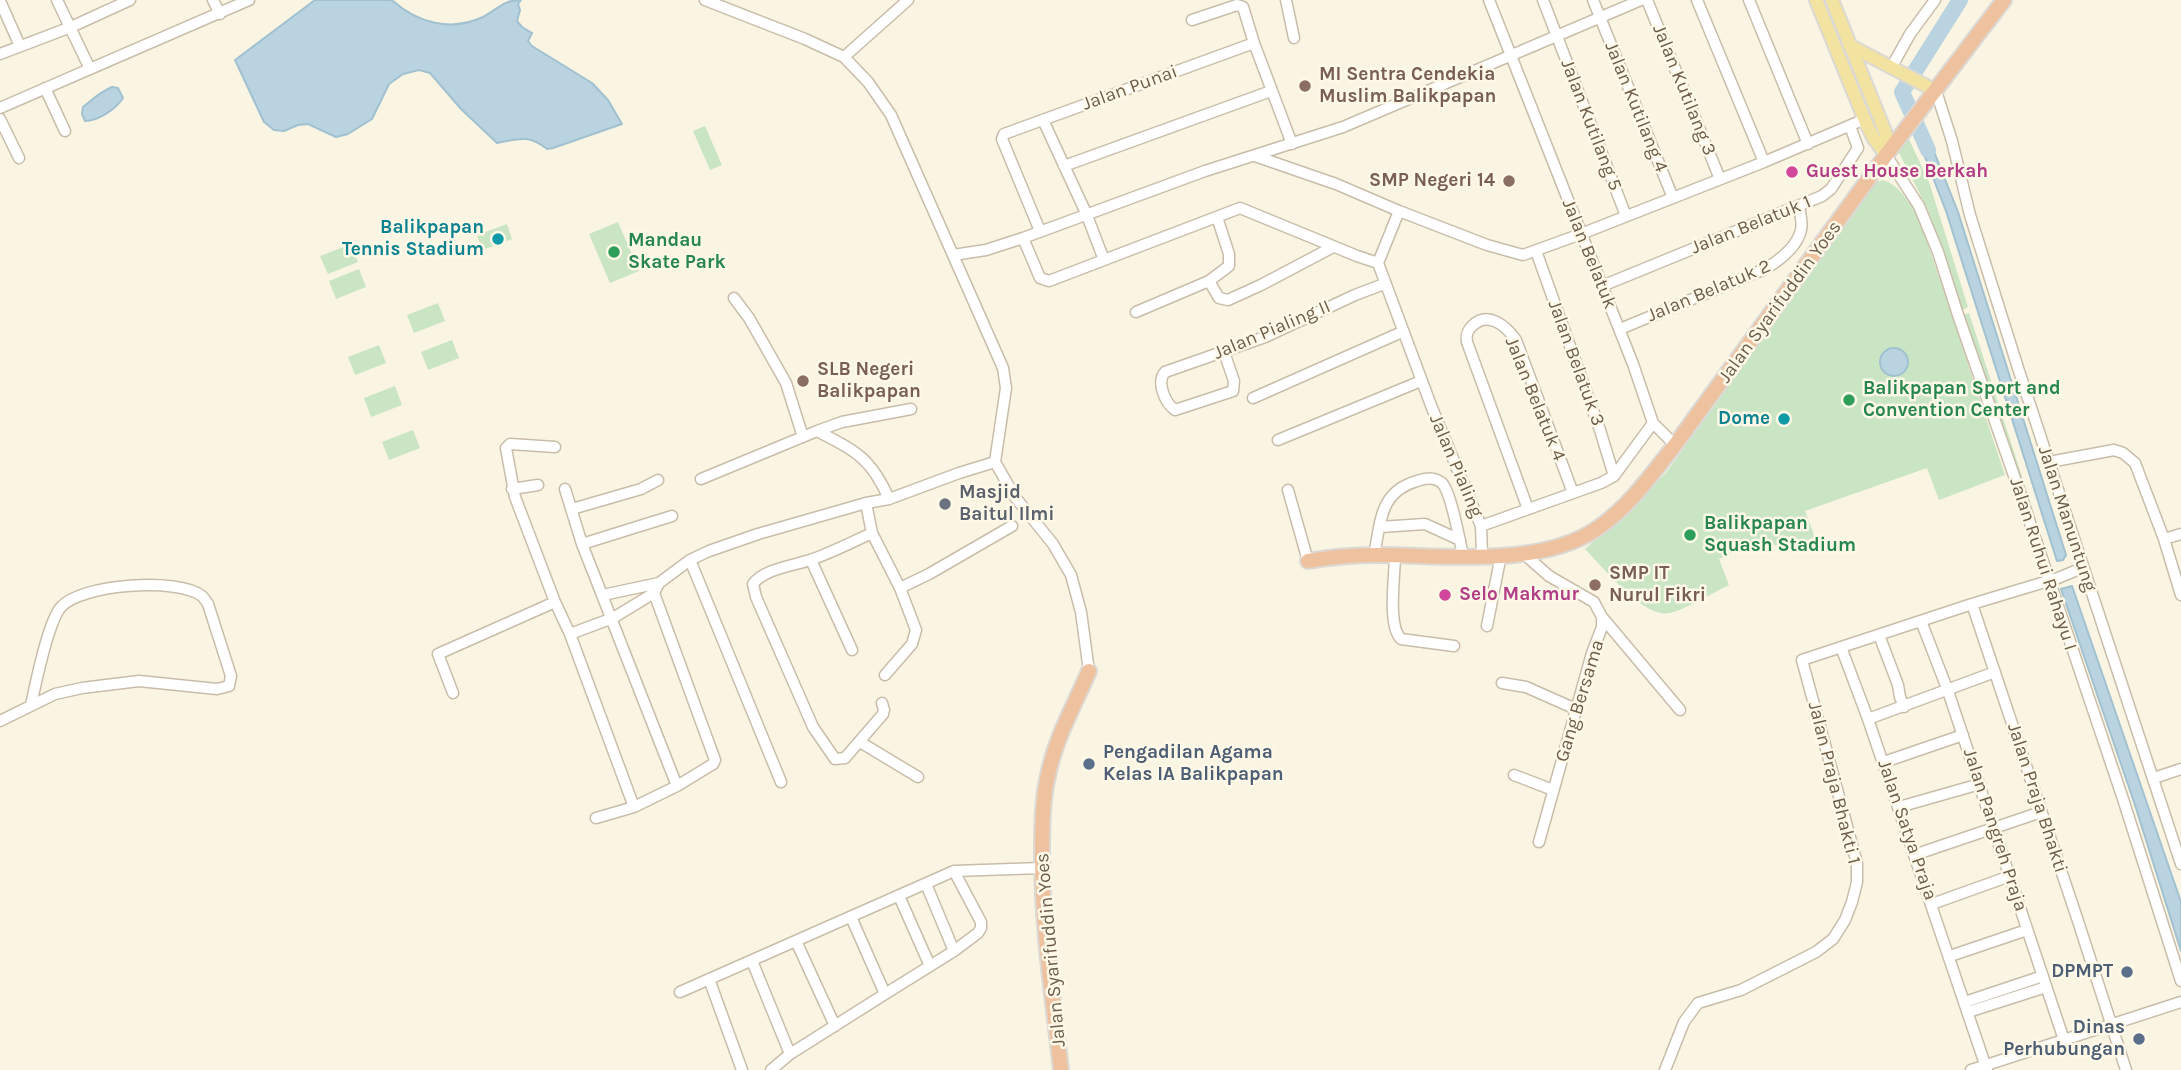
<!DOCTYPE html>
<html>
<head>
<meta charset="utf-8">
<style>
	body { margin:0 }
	canvas { display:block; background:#f9f5e2 }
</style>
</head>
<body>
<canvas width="2181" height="1070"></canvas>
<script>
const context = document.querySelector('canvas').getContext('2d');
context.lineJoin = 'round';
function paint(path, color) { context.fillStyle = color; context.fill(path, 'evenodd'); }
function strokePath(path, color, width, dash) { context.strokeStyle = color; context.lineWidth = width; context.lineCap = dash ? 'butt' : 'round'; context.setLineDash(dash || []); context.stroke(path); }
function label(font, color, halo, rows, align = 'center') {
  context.font = font + ' Karla,sans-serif'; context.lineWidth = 5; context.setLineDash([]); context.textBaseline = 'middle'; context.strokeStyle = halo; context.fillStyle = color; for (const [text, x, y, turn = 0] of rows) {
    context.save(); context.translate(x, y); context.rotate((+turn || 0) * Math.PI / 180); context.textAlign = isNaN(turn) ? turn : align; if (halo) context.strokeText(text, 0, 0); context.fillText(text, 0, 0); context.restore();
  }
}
paint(new Path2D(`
	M 705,126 L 722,165 L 710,170 L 693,131 Z
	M 1907,135 L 1929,182 L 1968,307 L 1960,311 L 1928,210 L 1898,151 Z
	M 1883,180 C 1901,185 1913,208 1921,223 L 2005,475 L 1939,500 L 1927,468 L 1805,511 L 1815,537 L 1785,549 L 1762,540 L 1719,559 L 1729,585 C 1714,592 1684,610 1670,613 C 1643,619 1603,567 1585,549 L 1665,474 L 1876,182 Z
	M 618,222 L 639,271 L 610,283 L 589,234 Z
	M 507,224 L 512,239 L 482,250 L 477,235 Z
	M 351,244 L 358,262 L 328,274 L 320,256 Z
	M 359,269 L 366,287 L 336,299 L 329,281 Z
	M 438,303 L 445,321 L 414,333 L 407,315 Z
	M 1969,313 L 2049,560 L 2043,562 L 1961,315 Z
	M 452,340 L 459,358 L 428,370 L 421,352 Z
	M 379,345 L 386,363 L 355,375 L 348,357 Z
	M 395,386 L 402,405 L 371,417 L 364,398 Z
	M 413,430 L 420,448 L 389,460 L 382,442 Z`), '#cae5c3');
const water = new Path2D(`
	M 315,0 L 392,0 C 417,23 451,32 483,17 C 498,9 503,0 521,0 L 518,4 L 520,10 L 517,21 L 522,27 L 532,33 L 528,41 L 532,46 L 592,83 L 608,100 L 622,124 L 553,148 L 547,149 C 528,134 519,139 497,143 L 461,109 L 430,73 L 419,70 L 403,74 L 389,84 L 372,119 L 348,134 L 336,137 L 308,124 L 298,125 L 284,131 L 274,130 L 264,122 L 235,60 Z
	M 112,87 L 118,88 L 123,98 C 116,109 98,121 85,121 L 82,114 L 83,107 C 95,98 98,93 112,87 Z
	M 1933,149 L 1958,212 L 2066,555 L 2063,560 L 2057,561 L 1946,211 L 1923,152 Z
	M1880 362a14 14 0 1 1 28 0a14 14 0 1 1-28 0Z
	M 2072,586 L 2181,902 L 2181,951 L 2135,805 L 2061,589 Z`);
paint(water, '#b9d3e0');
strokePath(water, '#a1c1d1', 2);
strokePath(new Path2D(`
	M 1928,150 L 1902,92 L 1960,0`), '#b9d3e0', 16);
const minor = new Path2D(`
	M 57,0 L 90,69
	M 213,0 L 220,14
	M 705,0 L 805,39 L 844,57 L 868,82 L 891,115 L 1003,368 L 1006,388 L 995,462 L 1015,497 L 1053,544 L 1071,575 L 1081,612 L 1089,671
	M 1286,0 L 1294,38
	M 1489,0 L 1633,364 L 1653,423 L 1675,445
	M 1543,0 L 1626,216
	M 1593,0 L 1673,198
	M 1647,0 L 1720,179
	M 1697,0 L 1764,162
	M 1749,0 L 1808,144
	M 0,1 L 20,46
	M 1192,20 L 1237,5 L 1243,7 L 1254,43
	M 0,54 L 71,27 L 130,0
	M 844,57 L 908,0
	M 1891,68 L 1910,34 L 1935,0
	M 45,88 L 65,131
	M 1936,91 L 1952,141 L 1970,215 L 2018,368 L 2181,864
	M 0,108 L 249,0
	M 0,119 L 19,158
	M 1043,120 L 1086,213 L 1104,260
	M 1886,155 L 1919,206 L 1938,252 L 1958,315 L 2019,490 L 2123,799 L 2181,981
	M 1255,156 L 1336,184 L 1399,211 L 1487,245 L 1523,255 L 1581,234 L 1764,162 L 1865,119
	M 1064,166 L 1271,91
	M 1399,211 L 1378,263 L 1432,408 L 1481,526 L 1601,483 L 1614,476 L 1653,423
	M 1040,231 L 1002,139 L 1004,134 L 1254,43 L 1292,144
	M 1023,238 L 1040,278 L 1049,281 L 1240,208 L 1357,256 L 1378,263
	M 1536,251 L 1600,430 L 1614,476
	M 953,255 L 986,250 L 1023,238 L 1205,171 L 1343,127 L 1641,0
	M 1209,281 L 1219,298 L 1228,300 L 1261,285 L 1333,247
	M 1602,286 L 1822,196 L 1831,189 L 1858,148 L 1850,126
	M 734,298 L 749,318 L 786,383 L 803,437
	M 1136,312 L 1209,281 L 1229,266 L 1229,254 L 1217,217
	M 1620,329 L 1765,269 C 1780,260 1797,247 1801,230 C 1803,223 1800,214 1799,206
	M 1224,352 L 1234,381 L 1233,391 L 1175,410 C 1165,403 1156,382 1165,372 L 1265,337 L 1355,295 L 1384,284
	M 1253,398 L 1402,332
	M 817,431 L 842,422 L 911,409
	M 1278,440 L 1421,381
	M 555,447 L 510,444 L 506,448 L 515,497 L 555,602 L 570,634 L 634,807 L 596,818
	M 2049,462 L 2114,450 L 2123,453 L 2135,463 L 2164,539 L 2181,595
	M 701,479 L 817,431 C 856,451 871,458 889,499
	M 512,489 L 538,485
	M 565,489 L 582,544 L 677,786
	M 1288,490 L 1308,561
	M 866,503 L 872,533
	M 572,509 L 641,489 L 658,480
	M 1528,509 L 1467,342 C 1466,335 1467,331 1472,326 C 1488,310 1506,326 1516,340 L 1573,493
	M 1481,526 L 1482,556
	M 1380,527 L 1425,524 L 1460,540
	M 2164,539 L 2181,534
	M 582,544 L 672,516
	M 1524,554 L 1549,576 L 1594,602 L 1602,617 L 1602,627 L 1592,653 L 1539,842
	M 1374,555 C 1381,522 1379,492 1417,481 C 1425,478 1435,477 1442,483 C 1451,492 1460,542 1463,556
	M 1395,555 C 1395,576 1387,625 1401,639 L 1454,646
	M 690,560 L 781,782
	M 811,560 L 852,650
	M 2082,568 L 2058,578 L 1972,604 L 2078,921 L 2126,1070
	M 900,588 L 929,574 L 1012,526
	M 603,595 L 659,583
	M 1602,617 L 1680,710
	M 1921,621 L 1948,691 L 2064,1040
	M 1487,626 L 1501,555
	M 570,634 L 613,618 L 654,593 L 659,583 L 690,560 L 709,551 L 758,534 L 866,503 L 889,499 L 959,473 L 995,462
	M 1879,635 L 1898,685 L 1900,697 L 1904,707
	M 1841,647 L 1868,719
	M 1502,683 L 1526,687 L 1578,710
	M 453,693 L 438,654 L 555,602
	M 882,703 L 884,710 L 883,714 L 845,758 L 835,759 L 813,727 L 756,597 L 753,584 C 764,569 792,566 810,560 C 831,553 852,542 872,533 L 900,588 L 916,630 L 912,644 L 885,675
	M 0,721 L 55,694 L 82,688 L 139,681 L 217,689 L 229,686 L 231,676 L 208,604 C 206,601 204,598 202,596 C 178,577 81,584 61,607 C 48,622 36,682 31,705
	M 860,742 L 918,777
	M 1884,762 L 1963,735
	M 1514,775 L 1553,790
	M 2154,778 L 2181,769
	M 634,807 L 677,786 L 713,764 L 715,760 L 654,593
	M 1899,807 L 1980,784
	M 1914,855 L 2041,812
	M 926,884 L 954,951
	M 899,896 L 930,966
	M 1932,904 L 2010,876
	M 851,917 L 885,994 L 954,951 L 978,933 L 981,928 L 981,922 L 954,871
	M 796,941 L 835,1026
	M 1950,956 L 2027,930
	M 752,961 L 790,1054 L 885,994
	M 709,979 L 742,1070
	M 680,992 L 954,871 L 1042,868
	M 1965,1002 L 2043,976
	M 1968,1012 L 2046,987
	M 771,1070 L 790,1054
	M 1665,1070 L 1684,1022 L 1698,1003 L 1741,990 L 1816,952 L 1833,939 L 1845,920 L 1852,902 L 1857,882 L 1857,863 L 1802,660 L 1972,604
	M 1971,1070 L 2181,1002
	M 1987,1070 L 1868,719 L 1995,672`);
const major = new Path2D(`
	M 1816,0 L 1866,123 L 1874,139 L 1886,155
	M 1832,0 L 1886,134 L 1886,155
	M 1849,45 L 1936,91`);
const highway = new Path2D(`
	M 1308,561 C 1331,557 1354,555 1378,555 C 1444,555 1541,568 1598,528 C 1630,506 1651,475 1675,445 L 1886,155 L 2004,0
	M 1061,1070 C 1053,999 1042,928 1042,856 C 1042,828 1042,798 1049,771 C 1057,735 1075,704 1089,671`);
strokePath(minor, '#c9bdaa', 13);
strokePath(major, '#dcd8d4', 16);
strokePath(highway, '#dcd8d4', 18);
strokePath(minor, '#fff', 10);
strokePath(major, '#f2e3a1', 12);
strokePath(highway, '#eec29f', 14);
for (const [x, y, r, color] of [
	[1305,86,7,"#8d6e63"],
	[1792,172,7,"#d1479c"],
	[1509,181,7,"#8d6e63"],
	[498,239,7,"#0f9aa8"],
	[614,252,7,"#2e9e5b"],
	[803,381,7,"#8d6e63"],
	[1849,400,7,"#2e9e5b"],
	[1784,419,7,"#0f9aa8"],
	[945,504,7,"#6b7280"],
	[1690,535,7,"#2e9e5b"],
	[1595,585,7,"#8d6e63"],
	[1445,595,7,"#d1479c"],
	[1089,764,7,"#5c6f8a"],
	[2127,972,7,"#5c6f8a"],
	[2139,1039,7,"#5c6f8a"]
]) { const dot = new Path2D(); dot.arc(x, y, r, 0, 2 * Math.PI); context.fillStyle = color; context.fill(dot); strokePath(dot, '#fdf8e8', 2.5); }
label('bold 19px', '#785e54', '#fdf8e8', [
	["MI Sentra Cendekia",1319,75],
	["Muslim Balikpapan",1319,97],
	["SMP Negeri 14",1495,181,"right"],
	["SLB Negeri",817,370],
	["Balikpapan",817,392],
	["SMP IT",1609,574],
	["Nurul Fikri",1609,596]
], 'left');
label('19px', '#6e5e4b', '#fdf8e8', [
	["Jalan Punai",1130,88,-20],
	["Jalan Kutilang 3",1684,90,68],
	["Jalan Kutilang 4",1636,107,68],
	["Jalan Kutilang 5",1591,125,69],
	["Jalan Belatuk 1",1751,225,-22],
	["Jalan Belatuk",1589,254,68],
	["Jalan Belatuk 2",1709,291,-23],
	["Jalan Syarifuddin Yoes",1780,302,-54],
	["Jalan Pialing II",1272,330,-23],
	["Jalan Belatuk 3",1576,363,70],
	["Jalan Belatuk 4",1535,399,68],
	["Jalan Pialing",1456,466,67],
	["Jalan Manuntung",2067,519,72],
	["Jalan Ruhui Rahayu I",2043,564,72],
	["Gang Bersama",1580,701,-73],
	["Jalan Praja Bhakti 1",1834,783,76],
	["Jalan Praja Bhakti",2037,798,72],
	["Jalan Satya Praja",1907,830,71],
	["Jalan Pangreh Praja",1995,830,72],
	["Jalan Syarifuddin Yoes",1051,950,-95]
]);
label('bold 19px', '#b23c85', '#fdf8e8', [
	["Guest House Berkah",1806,172],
	["Selo Makmur",1459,595]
], 'left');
label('bold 19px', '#0d838f', '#fdf8e8', [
	["Balikpapan",484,228],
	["Tennis Stadium",484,250],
	["Dome",1770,419]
], 'right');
label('bold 19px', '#27864d', '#fdf8e8', [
	["Mandau",628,241],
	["Skate Park",628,263],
	["Balikpapan Sport and",1863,389],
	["Convention Center",1863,411],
	["Balikpapan",1704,524],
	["Squash Stadium",1704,546]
], 'left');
label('bold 19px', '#5b616d', '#fdf8e8', [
	["Masjid",959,493],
	["Baitul Ilmi",959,515]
], 'left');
label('bold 19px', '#4e5e75', '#fdf8e8', [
	["Pengadilan Agama",1103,753,"left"],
	["Kelas IA Balikpapan",1103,775,"left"],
	["DPMPT",2113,972],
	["Dinas",2125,1028],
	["Perhubungan",2125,1050]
], 'right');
</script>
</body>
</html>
